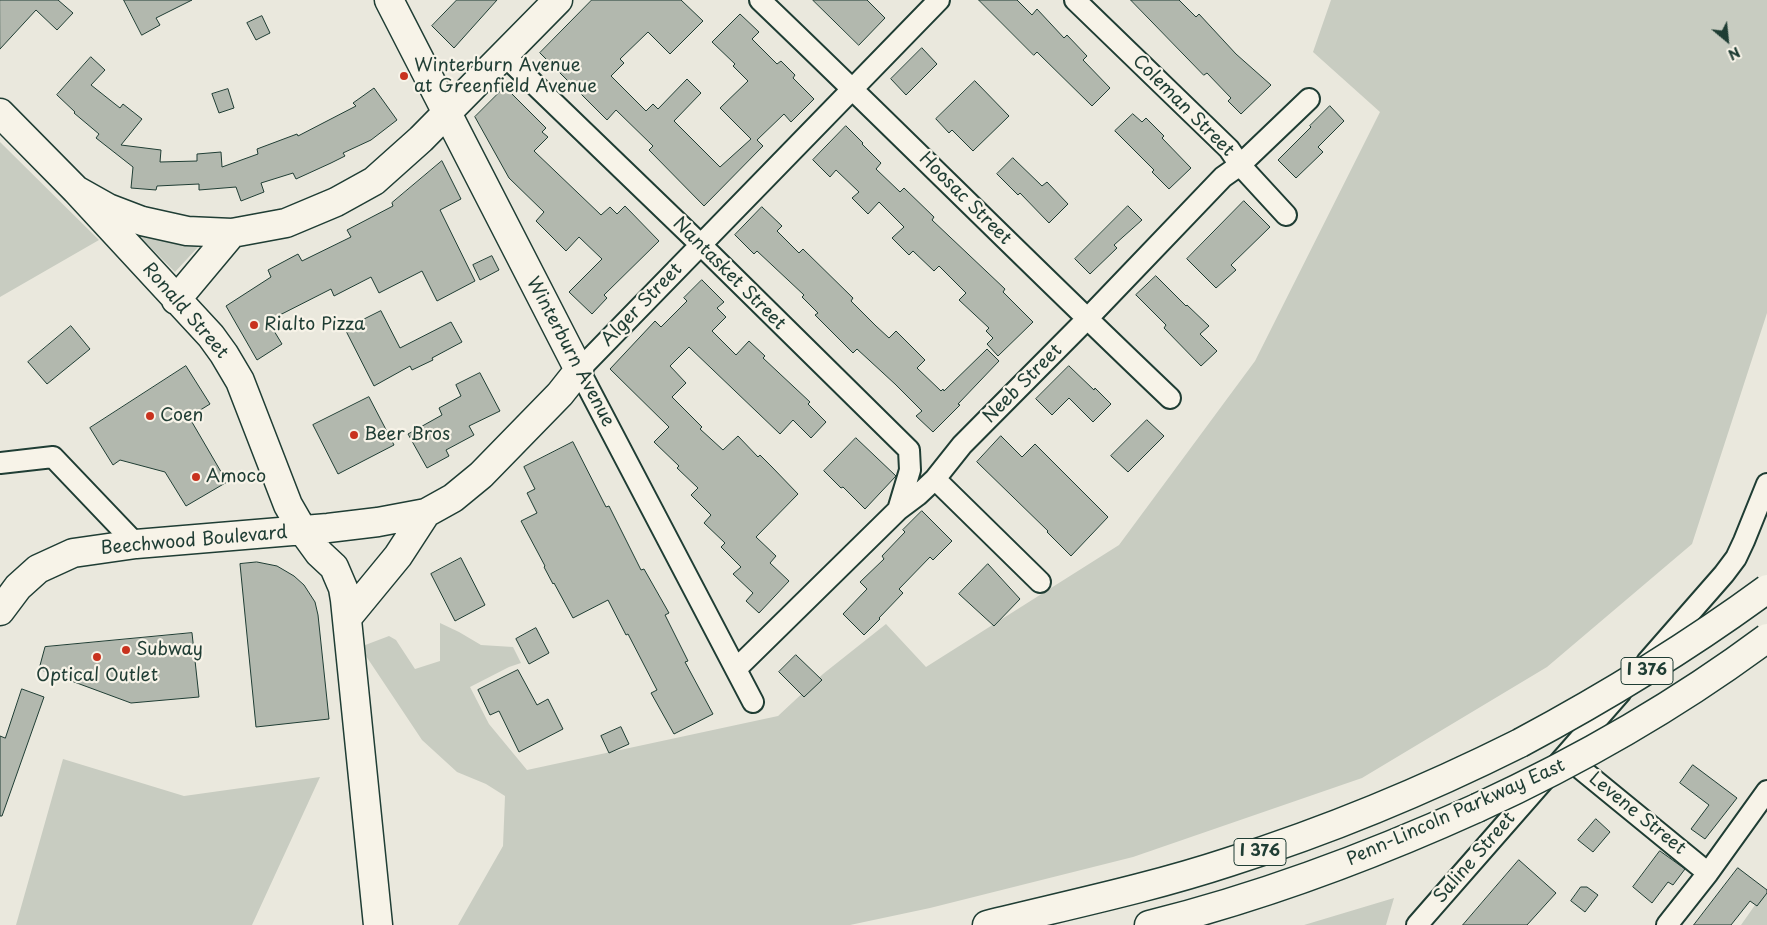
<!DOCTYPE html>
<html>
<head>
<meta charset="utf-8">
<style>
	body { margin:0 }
	#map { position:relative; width:1767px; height:925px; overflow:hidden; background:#eae8dd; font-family:"Playpen Sans",sans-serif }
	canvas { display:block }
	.north { position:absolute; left:1702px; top:15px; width:50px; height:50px; -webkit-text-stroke:4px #f7f3e8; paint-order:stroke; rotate:152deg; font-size:14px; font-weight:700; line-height:20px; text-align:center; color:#1f3d34 }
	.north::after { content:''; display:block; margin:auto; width:18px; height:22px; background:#1f3d34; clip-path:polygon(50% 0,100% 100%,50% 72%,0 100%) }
</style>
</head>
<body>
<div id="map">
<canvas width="1767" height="925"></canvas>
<div class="north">N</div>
</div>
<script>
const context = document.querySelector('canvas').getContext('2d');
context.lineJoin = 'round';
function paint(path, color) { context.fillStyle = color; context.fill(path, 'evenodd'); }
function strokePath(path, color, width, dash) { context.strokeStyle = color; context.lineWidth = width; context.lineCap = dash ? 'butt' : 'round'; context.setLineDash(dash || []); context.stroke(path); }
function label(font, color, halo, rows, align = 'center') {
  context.font = font + ' "Playpen Sans",sans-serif'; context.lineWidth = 4.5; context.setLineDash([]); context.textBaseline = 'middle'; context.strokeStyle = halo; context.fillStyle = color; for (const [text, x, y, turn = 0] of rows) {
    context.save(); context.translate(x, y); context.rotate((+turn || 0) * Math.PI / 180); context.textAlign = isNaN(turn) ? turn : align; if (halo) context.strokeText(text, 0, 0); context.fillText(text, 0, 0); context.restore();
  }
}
paint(new Path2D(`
	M 1331,0 L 1767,0 L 1767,313 L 1692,544 L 1547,667 L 1362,778 L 1133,857 L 930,908 L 850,925 L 458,925 L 503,846 L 505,796 L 486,784 L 457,772 L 422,740 L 360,647 L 389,636 L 396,640 L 415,669 L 440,661 L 440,623 L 459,632 L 481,645 L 513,647 L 521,663 L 509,667 L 470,687 L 489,724 L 527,770 L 778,716 L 823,674 L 886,624 L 926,667 L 1119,545 L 1255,361 L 1380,112 L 1313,52 Z
	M 0,142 L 99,240 L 0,297 Z
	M 136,233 L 199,246 L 175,272 Z
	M 63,759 L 184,796 L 320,777 L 252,925 L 16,925 Z
	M 1767,888 L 1767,925 L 1741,925 Z
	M 1394,898 L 1386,925 L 1304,925 Z`), '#c8ccc1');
const building = new Path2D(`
	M 0,0 L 58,0 L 73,13 L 57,30 L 36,10 L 0,49 Z
	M 124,0 L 192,0 L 156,18 L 160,25 L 142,35 Z
	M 457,0 L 497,0 L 454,48 L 432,26 Z
	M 592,0 L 681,0 L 703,21 L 670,54 L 648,32 L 620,59 L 624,63 L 611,76 L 646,111 L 653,104 L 658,109 L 687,79 L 701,93 L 674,121 L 720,167 L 751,139 L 720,108 L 748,81 L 733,66 L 735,64 L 712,42 L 740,14 L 759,32 L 752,39 L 777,64 L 781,61 L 795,75 L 793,78 L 814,99 L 791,122 L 784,114 L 757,140 L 763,146 L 704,206 L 649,150 L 653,146 L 616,110 L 607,120 L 540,53 Z
	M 813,0 L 867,0 L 885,18 L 859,45 Z
	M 979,0 L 1017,0 L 1032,15 L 1037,9 L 1064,38 L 1067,35 L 1087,56 L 1083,60 L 1110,88 L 1092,106 L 1037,52 L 1034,55 Z
	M 1131,0 L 1179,0 L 1196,17 L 1199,14 L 1236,54 L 1271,85 L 1241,114 L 1228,101 L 1231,98 L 1207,73 L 1204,75 Z
	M 262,16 L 270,33 L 256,40 L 247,23 Z
	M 922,48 L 937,64 L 906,95 L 891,79 Z
	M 91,57 L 105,70 L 91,85 L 120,108 L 123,104 L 142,119 L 121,145 L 161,150 L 160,162 L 197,161 L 197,154 L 221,152 L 222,167 L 258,154 L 257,149 L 297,134 L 298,136 L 356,106 L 353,103 L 374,88 L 397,120 L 371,140 L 343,153 L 345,156 L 331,163 L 296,179 L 293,173 L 261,183 L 264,192 L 241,201 L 236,187 L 199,190 L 199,184 L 157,186 L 156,190 L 131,188 L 133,167 L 96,138 L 99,134 L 74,113 L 75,112 L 57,95 Z
	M 975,81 L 1009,116 L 973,151 L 952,130 L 949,133 L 936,119 Z
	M 505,87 L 546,128 L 542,132 L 548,137 L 534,151 L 601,215 L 610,207 L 617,214 L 625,206 L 659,241 L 604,295 L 607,298 L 592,314 L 569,292 L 602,259 L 579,237 L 566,251 L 536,221 L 544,212 L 509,178 L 475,117 Z
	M 228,89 L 234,108 L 219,113 L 212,94 Z
	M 1330,106 L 1344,121 L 1318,147 L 1323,152 L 1296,178 L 1278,160 L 1311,127 L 1310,126 Z
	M 1133,114 L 1142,122 L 1146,118 L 1164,136 L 1162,138 L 1191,168 L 1169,189 L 1152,172 L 1154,170 L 1115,131 Z
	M 846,126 L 863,143 L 862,144 L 881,163 L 876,169 L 900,192 L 904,188 L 934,217 L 932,220 L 1005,289 L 1003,292 L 1033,322 L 998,356 L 987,344 L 993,338 L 986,331 L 989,328 L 959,300 L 966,293 L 939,266 L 934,271 L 913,251 L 909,255 L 892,238 L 904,227 L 879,202 L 868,214 L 852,198 L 859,192 L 836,170 L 830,177 L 813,160 Z
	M 1013,158 L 1042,186 L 1047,182 L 1068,204 L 1049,223 L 1020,193 L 1018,195 L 997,174 Z
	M 442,161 L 461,199 L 440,210 L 475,281 L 437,301 L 422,271 L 379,293 L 371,277 L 334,296 L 331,289 L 268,321 L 282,344 L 257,360 L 226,306 L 271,277 L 268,270 L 298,254 L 302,261 L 351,237 L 347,230 L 393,206 L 392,203 Z
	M 1244,201 L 1270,227 L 1231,265 L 1236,270 L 1216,288 L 1187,259 Z
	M 1128,206 L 1142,220 L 1114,245 L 1117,248 L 1090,274 L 1075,259 Z
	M 762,207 L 782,226 L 777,231 L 799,253 L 803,249 L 853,298 L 851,301 L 876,326 L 889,338 L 896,331 L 925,360 L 917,368 L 941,391 L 943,389 L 944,391 L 987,349 L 999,361 L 958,404 L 960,405 L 933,432 L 916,416 L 922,411 L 895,384 L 857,349 L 853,353 L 815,315 L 818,313 L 802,297 L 804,295 L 757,251 L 754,254 L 735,235 Z
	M 492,256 L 499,270 L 480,280 L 473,265 Z
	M 1156,276 L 1186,306 L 1187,305 L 1209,326 L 1200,334 L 1217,351 L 1201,366 L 1164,328 L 1166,325 L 1136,295 Z
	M 702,280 L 724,302 L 717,308 L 726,317 L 712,331 L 736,355 L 749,341 L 765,356 L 763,358 L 810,402 L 808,404 L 826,422 L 811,438 L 793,420 L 780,434 L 689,347 L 670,366 L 686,383 L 672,397 L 702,427 L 700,429 L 723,450 L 738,436 L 758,457 L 760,455 L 772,467 L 798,494 L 756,537 L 776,556 L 770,563 L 789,581 L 759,613 L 746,601 L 753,593 L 733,574 L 741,567 L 721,547 L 725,543 L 704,523 L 711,515 L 691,495 L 698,488 L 677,468 L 679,466 L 654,442 L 669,427 L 610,369 L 655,321 L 661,327 L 687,301 L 684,298 Z
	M 381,311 L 400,348 L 451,322 L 462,342 L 432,358 L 433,360 L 412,370 L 410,366 L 374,386 L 345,329 Z
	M 71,326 L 90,349 L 47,384 L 28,362 Z
	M 186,366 L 210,404 L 189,417 L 227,482 L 186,506 L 165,472 L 120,460 L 113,465 L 90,428 Z
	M 1069,366 L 1094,390 L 1095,388 L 1111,404 L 1093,422 L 1069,398 L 1052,415 L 1036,399 Z
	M 480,373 L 500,411 L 469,426 L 474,435 L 446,450 L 449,456 L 427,468 L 408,434 L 442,415 L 439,408 L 461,396 L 456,385 Z
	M 369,397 L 394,445 L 338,474 L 313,425 Z
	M 1147,420 L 1164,436 L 1128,472 L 1111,456 Z
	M 1001,436 L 1022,457 L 1035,444 L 1108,517 L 1071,556 L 1047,532 L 1048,531 L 977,462 Z
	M 856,438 L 896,476 L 865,509 L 843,487 L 841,488 L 824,471 Z
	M 573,442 L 606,507 L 609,506 L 641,570 L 644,569 L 669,613 L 665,615 L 688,661 L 685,662 L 713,714 L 674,734 L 651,693 L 657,690 L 628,634 L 626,635 L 608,600 L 573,618 L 554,583 L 553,584 L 544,567 L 545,566 L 521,521 L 537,513 L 527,493 L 535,489 L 524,467 Z
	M 922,511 L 952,541 L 933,560 L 930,557 L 899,589 L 903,593 L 879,618 L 880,619 L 864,635 L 843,614 L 867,589 L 860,582 L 884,559 L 882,556 L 905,532 L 903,530 Z
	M 461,558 L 485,605 L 455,621 L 431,574 Z
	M 257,562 L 277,566 L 294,576 L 304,585 L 315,602 L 318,615 L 329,719 L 256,727 L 240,564 Z
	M 988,564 L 1020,599 L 994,626 L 959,594 Z
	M 536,628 L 549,653 L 529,664 L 516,639 Z
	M 192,633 L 199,697 L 131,703 L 39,669 L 45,647 Z
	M 796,655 L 822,680 L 804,697 L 779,672 Z
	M 518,670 L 537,705 L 548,699 L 563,729 L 519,752 L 499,711 L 490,715 L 478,690 Z
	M 22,689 L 44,697 L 2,816 L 0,816 L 0,736 L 5,738 Z
	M 621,727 L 629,744 L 609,753 L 601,736 Z
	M 1693,765 L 1737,798 L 1705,839 L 1691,829 L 1709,805 L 1680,783 Z
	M 1596,819 L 1610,832 L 1593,852 L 1578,840 Z
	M 1660,851 L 1685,869 L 1673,885 L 1668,882 L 1652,903 L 1633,887 Z
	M 1519,860 L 1556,893 L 1527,925 L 1463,925 Z
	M 1738,868 L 1767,890 L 1767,893 L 1757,906 L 1750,901 L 1731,925 L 1694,925 Z
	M 1581,887 L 1587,887 L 1598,895 L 1585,912 L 1571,901 Z`);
paint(building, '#b2b8ae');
strokePath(building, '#1f3d34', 1);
const street = new Path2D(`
	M 760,0 C 898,132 1032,267 1170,398
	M 1075,0 L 1229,149 L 1240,165 L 1286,215
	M 504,55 L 701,245 L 909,450 L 910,470 L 898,510
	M 0,463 L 53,457 L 136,544
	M 935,479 L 1040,582
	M 1647,662 L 1724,574 L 1736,558 L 1744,541 L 1767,484
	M 737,668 L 898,510 L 918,495 L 935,479 L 962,445 L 1087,319 L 1223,177 L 1240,165 L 1309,99
	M 753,702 L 579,370 L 939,0
	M 1565,756 L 1708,873
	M 1417,925 L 1621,692
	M 1667,925 L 1708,873 L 1767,791`);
const secondary = new Path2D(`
	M 0,113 L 76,190 L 108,208 L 142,221 L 187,231 L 232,233 L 286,223 L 336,202 L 374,181 L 421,139 L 558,0
	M 76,190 L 211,336 L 224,354 L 240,381 L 288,505 L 303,531 L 319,553 L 334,567 L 343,588 L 345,600 L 378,925
	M 176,300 L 232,233
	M 0,611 L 18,587 L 38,569 L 73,553 L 136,544 L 328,528 L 378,522 L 426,513 L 453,498 L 481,475 L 560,394 L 579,370 L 389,0
	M 347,618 L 398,556 L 426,513`);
const highway = new Path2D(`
	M 987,925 C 1068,905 1150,888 1229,862 C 1330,830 1426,790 1520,743
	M 1149,925 C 1262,897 1371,856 1477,808`);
strokePath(street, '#1f3d34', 24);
strokePath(secondary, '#1f3d34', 31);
strokePath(highway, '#1f3d34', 31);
strokePath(street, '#f7f3e8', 20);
strokePath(secondary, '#f7f3e8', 28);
strokePath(highway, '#f7f3e8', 28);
const highwayBridge = new Path2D(`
	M 1520,743 C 1606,697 1688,647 1767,589
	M 1477,808 C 1579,761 1677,705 1767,638`);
strokePath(highwayBridge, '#1f3d34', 31, []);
strokePath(highwayBridge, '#f7f3e8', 28);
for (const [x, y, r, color] of [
	[404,76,5,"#c8321e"],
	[254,325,5,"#c8321e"],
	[150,416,5,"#c8321e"],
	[354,435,5,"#c8321e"],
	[196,477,5,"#c8321e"],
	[126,650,5,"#c8321e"],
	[97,657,5,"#c8321e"]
]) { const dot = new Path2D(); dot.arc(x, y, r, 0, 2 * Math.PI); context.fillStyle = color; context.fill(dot); strokePath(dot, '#f7f3e8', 2); }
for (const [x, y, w] of [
	[1647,671,52],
	[1260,852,52]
]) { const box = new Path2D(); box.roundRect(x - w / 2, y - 13.5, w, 27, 4); context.fillStyle = '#f7f3e8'; context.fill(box); strokePath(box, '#1f3d34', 1); }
label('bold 16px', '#1f3d34', null, [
	["I 376",1647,671],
	["I 376",1260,852]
]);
label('18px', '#1f3d34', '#f7f3e8', [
	["Winterburn Avenue",414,66],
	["at Greenfield Avenue",414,87],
	["Rialto Pizza",264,325],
	["Coen",160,416],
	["Beer Bros",364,435],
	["Amoco",206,477],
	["Subway",136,650],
	["Optical Outlet",97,676,"center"]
], 'left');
label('18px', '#1f3d34', '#f7f3e8', [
	["Coleman Street",1183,106,45],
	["Hoosac Street",965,199,45],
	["Nantasket Street",729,274,45],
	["Alger Street",642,305,-46],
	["Ronald Street",185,311,49],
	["Winterburn Avenue",570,352,62],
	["Neeb Street",1023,384,-45],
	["Beechwood Boulevard",194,541,-5],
	["Penn-Lincoln Parkway East",1456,813,-24],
	["Levene Street",1637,814,39],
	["Saline Street",1475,858,-49]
]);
</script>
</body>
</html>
